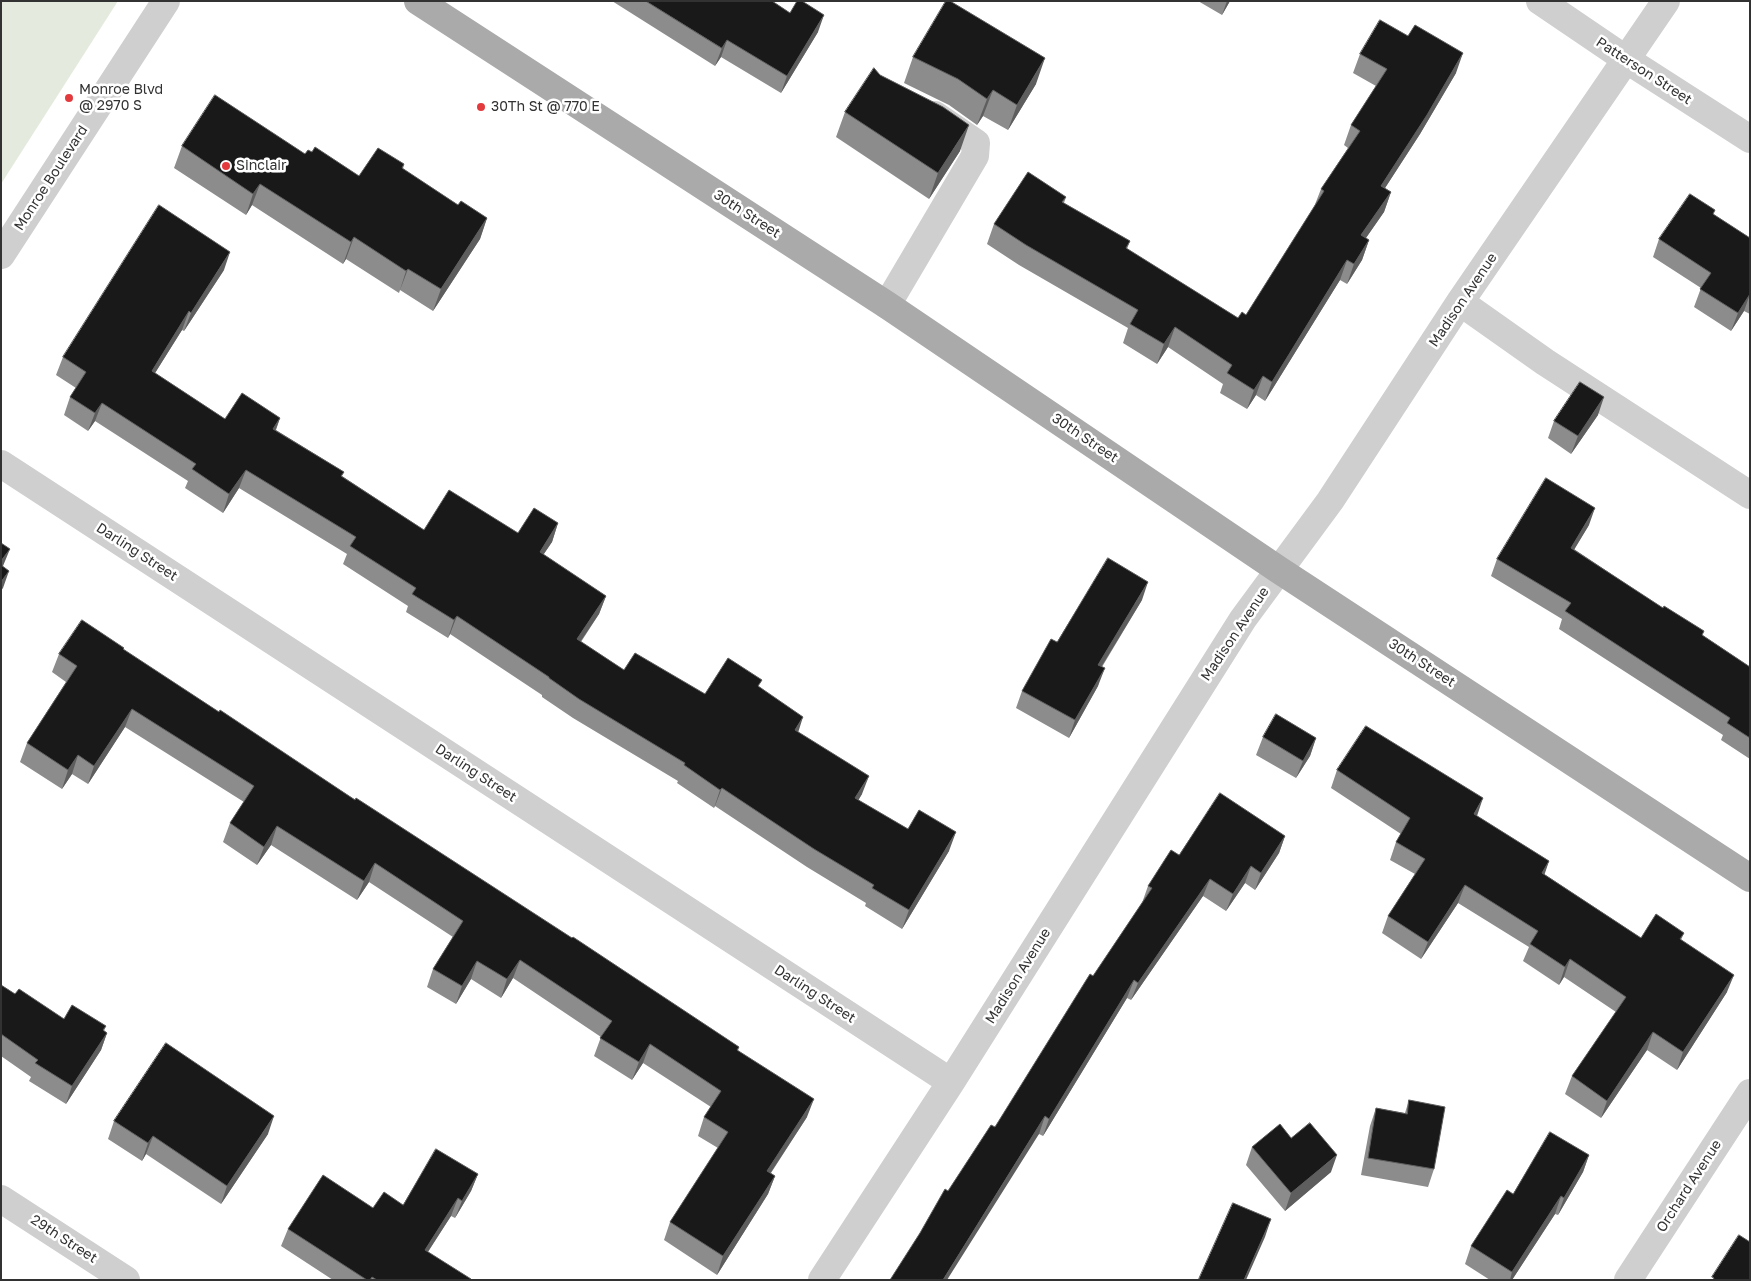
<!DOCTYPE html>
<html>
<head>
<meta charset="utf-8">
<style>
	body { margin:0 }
	#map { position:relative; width:1751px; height:1281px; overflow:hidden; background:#fff; font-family:"Golos Text",sans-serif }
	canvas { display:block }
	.frame { position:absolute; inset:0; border:2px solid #323232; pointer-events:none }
</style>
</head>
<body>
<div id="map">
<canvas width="1751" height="1281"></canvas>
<div class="frame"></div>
</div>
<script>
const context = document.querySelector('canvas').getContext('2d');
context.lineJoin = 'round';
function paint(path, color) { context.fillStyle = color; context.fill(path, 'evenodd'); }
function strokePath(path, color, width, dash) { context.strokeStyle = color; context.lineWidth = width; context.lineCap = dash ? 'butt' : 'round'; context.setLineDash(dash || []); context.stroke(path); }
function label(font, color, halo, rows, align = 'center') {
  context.font = font + ' "Golos Text",sans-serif'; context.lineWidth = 5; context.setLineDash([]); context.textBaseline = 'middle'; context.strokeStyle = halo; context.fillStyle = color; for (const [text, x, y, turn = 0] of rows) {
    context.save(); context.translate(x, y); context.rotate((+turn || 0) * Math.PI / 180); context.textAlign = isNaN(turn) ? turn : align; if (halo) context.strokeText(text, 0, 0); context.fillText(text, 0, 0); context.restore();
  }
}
paint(new Path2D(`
	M 1,1 L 118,1 L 1,184 Z`), '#e4ebde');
strokePath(new Path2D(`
	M 1540,1 L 1627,60 L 1750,139
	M 1,255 L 166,1
	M 1460,302 L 1545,362 L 1750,495
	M 887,305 L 975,156 L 976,143 L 935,115
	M 1,464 L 951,1082
	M 1,1199 L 126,1280
	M 822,1280 L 951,1082 L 1243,619 L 1330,501 L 1460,302 L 1666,1
	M 1628,1280 L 1750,1093`), '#cfcfcf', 28);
strokePath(new Path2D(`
	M 418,1 L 887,305 L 1279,570 L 1750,878`), '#aaa', 28);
paint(new Path2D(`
	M 612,1 L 772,1 L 818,32 L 781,93 L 721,57 L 715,66 Z
	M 1198,1 L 1230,1 L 1222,15 Z
	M 1360,54 L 1456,73 L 1420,134 L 1385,188 L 1391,192 L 1384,212 L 1366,238 L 1369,240 L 1362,260 L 1347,284 L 1340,280 L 1265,401 L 1256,395 L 1247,409 L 1220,393 L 1223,384 L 1168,347 L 1157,364 L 1123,343 L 1128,328 L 1019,265 L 987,244 L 994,224 L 1066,197 L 1064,203 L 1130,241 L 1127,249 L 1238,318 L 1246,315 L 1314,207 L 1321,189 L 1348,148 L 1344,145 L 1351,125 L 1376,86 L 1353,73 Z
	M 913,57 L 1036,84 L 1008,130 L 983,116 L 977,125 L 949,105 L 904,83 Z
	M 845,112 L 960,151 L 929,199 L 836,137 Z
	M 182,146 L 305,154 L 312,152 L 359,176 L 404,164 L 403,169 L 458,205 L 487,218 L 480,239 L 433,311 L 400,290 L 399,293 L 346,259 L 343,264 L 252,205 L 246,215 L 174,168 Z
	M 1714,215 L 1750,238 L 1750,314 L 1744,311 L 1731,331 L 1694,307 L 1701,288 L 1653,257 L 1659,239 Z
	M 224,270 L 184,331 L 182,330 L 155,373 L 225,419 L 280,418 L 276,430 L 344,472 L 342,476 L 424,530 L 518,533 L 558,523 L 552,542 L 543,555 L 606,596 L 599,614 L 581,642 L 624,670 L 705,694 L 759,687 L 798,732 L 862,794 L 858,800 L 908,829 L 949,851 L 902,929 L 865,906 L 866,903 L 807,867 L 715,806 L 714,808 L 677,783 L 678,781 L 573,718 L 542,697 L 542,695 L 450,634 L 448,638 L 406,612 L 408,606 L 343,564 L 347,554 L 239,488 L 223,513 L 185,488 L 188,481 L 95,421 L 88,431 L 64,415 L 70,397 L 76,388 L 56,375 L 63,357 Z
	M 1598,415 L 1571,454 L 1548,438 L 1554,421 Z
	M 1589,525 L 1574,549 L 1750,667 L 1750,759 L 1721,740 L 1723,735 L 1559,629 L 1562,619 L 1491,576 L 1497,559 Z
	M 1142,600 L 1102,667 L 1098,686 L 1069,738 L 1016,708 L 1022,691 L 1057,642 Z
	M 123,650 L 219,712 L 739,1047 L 738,1051 L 807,1117 L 771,1173 L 775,1176 L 768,1194 L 717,1275 L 664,1240 L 670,1222 L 718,1148 L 698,1136 L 704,1117 L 711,1107 L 643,1063 L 632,1080 L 594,1056 L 601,1037 L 513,978 L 501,998 L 471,979 L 456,1004 L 427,987 L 433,969 L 453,937 L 369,882 L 357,900 L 271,845 L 257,865 L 223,842 L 230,823 L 244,802 L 125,727 L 88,784 L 72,774 L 62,789 L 20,762 L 27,743 L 66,682 L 52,672 L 59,654 Z
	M 1263,737 L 1316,738 L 1310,756 L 1296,778 L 1256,755 Z
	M 1337,770 L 1477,816 L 1549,861 L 1544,874 L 1641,938 L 1684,933 L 1681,940 L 1727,992 L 1677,1070 L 1647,1050 L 1601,1118 L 1565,1094 L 1572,1076 L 1616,1012 L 1564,977 L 1559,985 L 1523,961 L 1529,947 L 1458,903 L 1421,959 L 1382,933 L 1388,916 L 1415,874 L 1390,860 L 1396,842 L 1401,834 L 1331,788 Z
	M 1285,836 L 1279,853 L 1255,890 L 1245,883 L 1226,911 L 1203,896 L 1131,1000 L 1127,998 L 1043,1136 L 1039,1134 L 948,1191 L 995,1127 L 1093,976 L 1142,903 L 1148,886 L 1179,855 Z
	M 1,985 L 15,994 L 64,1019 L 106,1026 L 104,1031 L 107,1033 L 101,1050 L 66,1104 L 29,1081 L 31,1077 L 1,1056 Z
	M 1409,1100 L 1434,1169 L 1428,1187 L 1361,1175 L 1370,1126 L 1376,1108 L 1405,1113 Z
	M 114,1121 L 268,1134 L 221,1204 L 146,1154 L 142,1161 L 108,1139 Z
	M 1291,1138 L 1331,1172 L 1285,1211 L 1246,1165 L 1252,1147 Z
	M 1589,1155 L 1583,1172 L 1558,1215 L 1555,1214 L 1512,1280 L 1490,1280 L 1465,1264 L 1471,1246 Z
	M 478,1174 L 471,1191 L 455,1218 L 451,1216 L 428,1252 L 470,1280 L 333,1280 L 281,1246 L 288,1229 L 403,1205 Z`), '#8c8c8c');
paint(new Path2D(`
	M 1227,1 L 1230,1 L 1222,15 Z
	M 824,15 L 818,32 L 781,93 L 787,76 Z
	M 727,40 L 721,57 L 715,66 L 722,48 Z
	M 1463,53 L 1456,73 L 1420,134 L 1374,205 L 1381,186 Z
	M 1045,58 L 1036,84 L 1008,130 L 1017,105 Z
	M 993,90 L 983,116 L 977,125 L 987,99 Z
	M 969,125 L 960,151 L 929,199 L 938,173 Z
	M 260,184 L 252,205 L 246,215 L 253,194 Z
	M 1391,192 L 1384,212 L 1354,255 L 1361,235 Z
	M 487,218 L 480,239 L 433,311 L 441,289 Z
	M 354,237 L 346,259 L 343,264 L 351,242 Z
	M 1369,240 L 1362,260 L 1347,284 L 1354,264 Z
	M 230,252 L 224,270 L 184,331 L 191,313 Z
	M 1347,260 L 1340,280 L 1265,401 L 1272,382 Z
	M 408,269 L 400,290 L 399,293 L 406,271 Z
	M 1750,294 L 1744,311 L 1731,331 L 1738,313 Z
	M 189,311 L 182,330 L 145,389 L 152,371 Z
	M 1175,327 L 1168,347 L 1157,364 L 1164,344 Z
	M 1263,376 L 1256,395 L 1247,409 L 1254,390 Z
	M 1604,397 L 1598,415 L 1571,454 L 1578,436 Z
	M 102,403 L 95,421 L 88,431 L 95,413 Z
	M 280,418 L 273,437 L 273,429 Z
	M 246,470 L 239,488 L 223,513 L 229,494 Z
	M 1595,508 L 1589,525 L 1565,565 L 1571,548 Z
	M 558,523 L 552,542 L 533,570 L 540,552 Z
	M 10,549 L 3,566 L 1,570 L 1,561 Z
	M 9,571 L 3,588 L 1,591 L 1,582 Z
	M 1148,582 L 1142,600 L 1092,682 L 1098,665 Z
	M 606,596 L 599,614 L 570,657 L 577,639 Z
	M 457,616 L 450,634 L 448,638 L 454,620 Z
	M 1105,668 L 1098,686 L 1069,738 L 1075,720 Z
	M 132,709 L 125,727 L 88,784 L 94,766 Z
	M 803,717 L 797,736 L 795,730 Z
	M 1316,738 L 1310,756 L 1296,778 L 1303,761 Z
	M 78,755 L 72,774 L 62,789 L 68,770 Z
	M 869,776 L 862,794 L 849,816 L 855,798 Z
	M 722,788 L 715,806 L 714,808 L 720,790 Z
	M 1483,798 L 1477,816 L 1467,832 L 1474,814 Z
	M 277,826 L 271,845 L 257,865 L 264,847 Z
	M 956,832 L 949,851 L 902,929 L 909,910 Z
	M 1285,836 L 1279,853 L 1255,890 L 1261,873 Z
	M 1549,861 L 1543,879 L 1542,873 Z
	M 375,863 L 369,882 L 357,900 L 364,881 Z
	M 1251,866 L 1245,883 L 1226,911 L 1233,894 Z
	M 1210,879 L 1203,896 L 1131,1000 L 1138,983 Z
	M 1465,885 L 1458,903 L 1421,959 L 1428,942 Z
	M 1570,959 L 1564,977 L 1559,985 L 1565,967 Z
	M 520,960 L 513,978 L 501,998 L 507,979 Z
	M 477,961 L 471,979 L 456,1004 L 462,986 Z
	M 1734,975 L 1727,992 L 1677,1070 L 1683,1052 Z
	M 1134,980 L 1127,998 L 1043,1136 L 1049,1119 Z
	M 1653,1032 L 1647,1050 L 1601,1118 L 1607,1101 Z
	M 107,1033 L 101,1050 L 66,1104 L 72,1086 Z
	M 650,1044 L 643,1063 L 632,1080 L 639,1062 Z
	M 814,1099 L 807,1117 L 760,1189 L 767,1171 Z
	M 274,1116 L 268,1134 L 221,1204 L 227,1186 Z
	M 1045,1116 L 1039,1134 L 947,1280 L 943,1280 Z
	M 153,1136 L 146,1154 L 142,1161 L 148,1143 Z
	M 1337,1155 L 1331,1172 L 1285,1211 L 1291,1193 Z
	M 1589,1155 L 1583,1172 L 1558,1215 L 1564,1198 Z
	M 478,1174 L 471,1191 L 455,1218 L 462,1201 Z
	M 775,1176 L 768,1194 L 717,1275 L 723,1256 Z
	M 1561,1196 L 1555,1214 L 1512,1280 L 1510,1280 L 1512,1272 Z
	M 458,1198 L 451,1216 L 418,1267 L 425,1250 Z
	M 1271,1219 L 1265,1237 L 1246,1280 L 1244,1280 Z`), '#5e5e5e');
const building = new Path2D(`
	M 646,1 L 772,1 L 790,13 L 797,1 L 802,1 L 824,15 L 787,76 L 727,40 L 722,48 Z
	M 946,1 L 950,1 L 1045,58 L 1017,105 L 993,90 L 987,99 L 958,79 L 913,57 Z
	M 1380,20 L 1408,36 L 1415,25 L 1463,53 L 1427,115 L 1381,186 L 1391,192 L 1361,235 L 1369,240 L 1354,264 L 1347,260 L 1272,382 L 1263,376 L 1254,390 L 1227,373 L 1232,365 L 1175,327 L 1164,344 L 1130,324 L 1138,310 L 1026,245 L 994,224 L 1028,172 L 1066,197 L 1062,202 L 1130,241 L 1126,248 L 1238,318 L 1242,312 L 1246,315 L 1324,191 L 1321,189 L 1360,131 L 1351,125 L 1387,69 L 1360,54 Z
	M 874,68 L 880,75 L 943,107 L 969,125 L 938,173 L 845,112 Z
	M 215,95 L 305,154 L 308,150 L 312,152 L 315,147 L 359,176 L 378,148 L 404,164 L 402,168 L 458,205 L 461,201 L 487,218 L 441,289 L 408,269 L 406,271 L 354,237 L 351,242 L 260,184 L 253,194 L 182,146 Z
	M 1690,194 L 1715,210 L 1713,214 L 1750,238 L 1750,294 L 1738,313 L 1700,289 L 1711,273 L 1659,239 Z
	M 159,205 L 230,252 L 191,313 L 189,311 L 152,371 L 225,419 L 242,393 L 280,418 L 273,429 L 344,472 L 341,476 L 424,530 L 449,490 L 518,533 L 534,508 L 558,523 L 540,552 L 606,596 L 577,639 L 624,670 L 635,653 L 705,694 L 728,658 L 762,680 L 758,686 L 803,717 L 795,730 L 869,776 L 855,798 L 908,829 L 919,810 L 956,832 L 909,910 L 872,888 L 874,885 L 814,849 L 722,788 L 720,790 L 684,765 L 685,763 L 579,699 L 549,678 L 549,677 L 457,616 L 454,620 L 412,594 L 416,588 L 350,546 L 356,537 L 246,470 L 229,494 L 192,469 L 196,464 L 102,403 L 95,413 L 70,397 L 86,372 L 63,357 Z
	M 1580,382 L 1604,397 L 1578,436 L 1554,421 Z
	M 1546,478 L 1595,508 L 1571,548 L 1663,608 L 1664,606 L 1704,631 L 1702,635 L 1750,667 L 1750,738 L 1727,723 L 1730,718 L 1565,611 L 1571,603 L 1497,559 Z
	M 1,543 L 10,549 L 1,561 Z
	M 1108,558 L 1148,582 L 1098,665 L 1105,668 L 1075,720 L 1022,691 L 1051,639 L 1057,642 Z
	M 1,565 L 9,571 L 1,582 Z
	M 82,620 L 124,648 L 123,649 L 219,712 L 220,710 L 355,800 L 356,798 L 572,938 L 573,937 L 739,1047 L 737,1050 L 814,1099 L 767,1171 L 775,1176 L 723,1256 L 670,1222 L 728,1132 L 704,1117 L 721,1091 L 650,1044 L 639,1062 L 600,1038 L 612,1021 L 520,960 L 507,979 L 477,961 L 462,986 L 433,969 L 463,921 L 375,863 L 364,881 L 277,826 L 264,847 L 230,823 L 254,786 L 132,709 L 94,766 L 78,755 L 68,770 L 27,743 L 77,666 L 59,654 Z
	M 1276,714 L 1316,738 L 1303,761 L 1263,737 Z
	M 1366,726 L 1483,798 L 1474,814 L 1549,861 L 1542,873 L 1641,938 L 1656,914 L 1684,933 L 1680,939 L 1734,975 L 1683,1052 L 1653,1032 L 1607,1101 L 1572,1076 L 1626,997 L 1570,959 L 1565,967 L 1530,944 L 1538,931 L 1465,885 L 1428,942 L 1388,916 L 1425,859 L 1396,842 L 1410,818 L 1337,770 Z
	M 1220,793 L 1285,836 L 1261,873 L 1251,866 L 1233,894 L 1210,879 L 1138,983 L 1134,980 L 1049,1119 L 1045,1116 L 943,1280 L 890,1280 L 920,1233 L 945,1189 L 948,1191 L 991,1125 L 995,1127 L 1090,974 L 1093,976 L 1152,888 L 1148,886 L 1171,850 L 1179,855 Z
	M 1,985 L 15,994 L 19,989 L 64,1019 L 72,1005 L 106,1026 L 103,1030 L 107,1033 L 72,1086 L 35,1063 L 38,1060 L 1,1034 Z
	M 166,1043 L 274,1116 L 227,1186 L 153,1136 L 148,1143 L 114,1121 Z
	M 1409,1100 L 1445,1107 L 1434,1169 L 1368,1158 L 1376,1108 L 1407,1114 Z
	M 1310,1123 L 1337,1155 L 1291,1193 L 1252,1147 L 1280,1124 L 1291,1138 Z
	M 1550,1132 L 1589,1155 L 1564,1198 L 1561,1196 L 1512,1272 L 1471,1246 L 1507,1190 L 1513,1194 Z
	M 436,1149 L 478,1174 L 462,1201 L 458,1198 L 425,1250 L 471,1279 L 470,1280 L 377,1280 L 372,1277 L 370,1280 L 367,1280 L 288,1229 L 323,1175 L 373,1208 L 384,1192 L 403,1205 Z
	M 1233,1203 L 1271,1219 L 1244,1280 L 1200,1280 L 1199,1279 Z
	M 1739,1235 L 1750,1242 L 1750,1280 L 1713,1280 L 1714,1278 L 1712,1277 Z`);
paint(building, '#191919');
strokePath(building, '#5e5e5e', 1);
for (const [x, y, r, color] of [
	[69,98,5,"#e23a3d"],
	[481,107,5,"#e23a3d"],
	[226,166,5,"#e23a3d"]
]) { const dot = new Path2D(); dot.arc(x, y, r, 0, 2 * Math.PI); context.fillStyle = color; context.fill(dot); strokePath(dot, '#fff', 2); }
label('14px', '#323232', '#fff', [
	["Patterson Street",1644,71,33],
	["Monroe Boulevard",51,178,-57],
	["30th Street",747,214,33],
	["Madison Avenue",1463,300,-56],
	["30th Street",1085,438,34],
	["Darling Street",137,552,33],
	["Madison Avenue",1235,634,-56],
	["30th Street",1422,663,33],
	["Darling Street",476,773,33],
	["Madison Avenue",1018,976,-58],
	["Darling Street",815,994,33],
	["Orchard Avenue",1689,1186,-57],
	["29th Street",64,1239,33]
]);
label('14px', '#323232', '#fff', [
	["Monroe Blvd",79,90],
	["@ 2970 S",79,106],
	["30Th St @ 770 E",491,107],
	["Sinclair",236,166]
], 'left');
</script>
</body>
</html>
